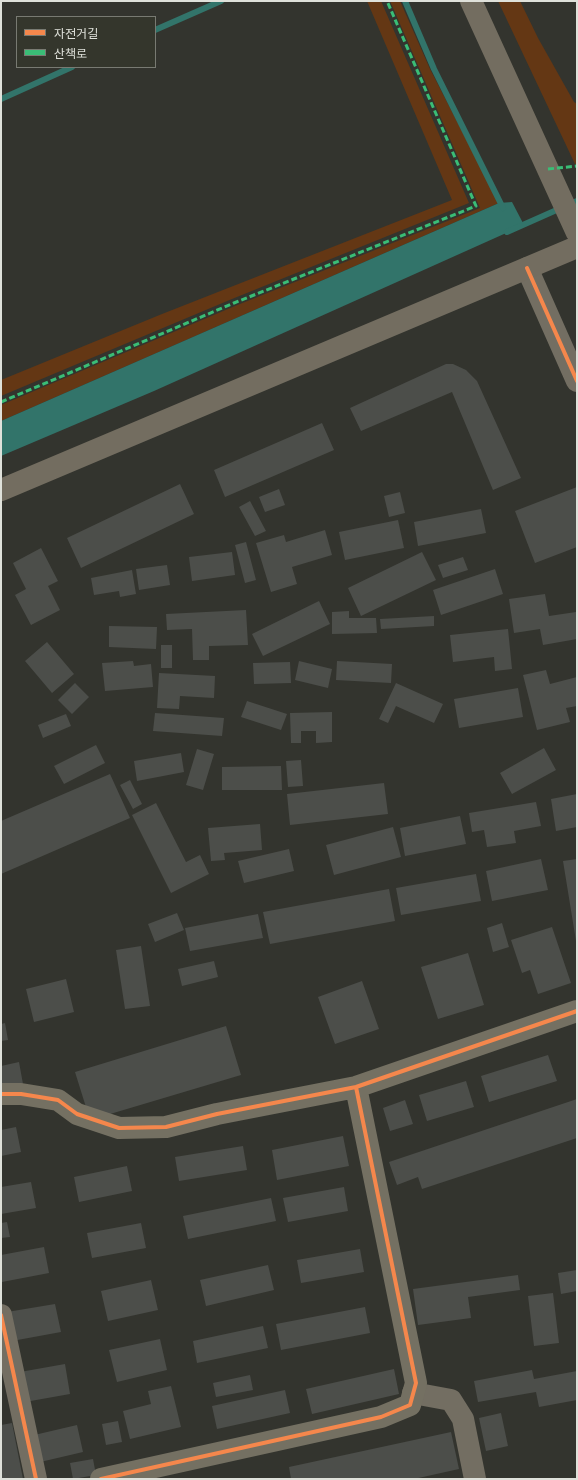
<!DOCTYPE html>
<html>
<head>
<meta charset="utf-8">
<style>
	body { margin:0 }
	#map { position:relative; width:578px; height:1480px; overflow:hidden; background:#33342e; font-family:"Exo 2","Noto Sans KR",sans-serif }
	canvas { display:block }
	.frame { position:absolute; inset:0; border:2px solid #dfe1da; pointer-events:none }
	.legend { position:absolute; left:16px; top:16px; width:140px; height:52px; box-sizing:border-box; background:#34362c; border:1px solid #787a72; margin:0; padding:5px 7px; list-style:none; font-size:12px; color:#dfe1da }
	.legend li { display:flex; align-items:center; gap:8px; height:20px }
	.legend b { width:20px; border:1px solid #787a72 }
</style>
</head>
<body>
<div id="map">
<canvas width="578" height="1480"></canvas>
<div class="frame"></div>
<ul class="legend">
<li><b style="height:5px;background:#f5874c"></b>자전거길</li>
<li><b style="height:5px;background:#3abd76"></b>산책로</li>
</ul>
</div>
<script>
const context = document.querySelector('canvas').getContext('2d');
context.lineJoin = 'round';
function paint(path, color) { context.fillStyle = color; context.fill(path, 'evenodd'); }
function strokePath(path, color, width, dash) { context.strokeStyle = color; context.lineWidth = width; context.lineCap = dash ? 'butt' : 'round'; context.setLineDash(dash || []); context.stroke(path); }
paint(new Path2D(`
	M 367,1 L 381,1 L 469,203 L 232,299 L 1,396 L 1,380 L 162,314 L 452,200 Z
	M 390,1 L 400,1 L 430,69 L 499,203 L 1,421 L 1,405 L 235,306 L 480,208 Z
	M 498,1 L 520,1 L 538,38 L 574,102 L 577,104 L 577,164 L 575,164 Z`), '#643714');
paint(new Path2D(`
	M 512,202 L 524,225 L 154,391 L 1,456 L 1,421 L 499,203 Z`), '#32746a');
strokePath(new Path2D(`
	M 405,1 L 434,69 L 503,208
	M 155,30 L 221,1
	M 1,99 L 72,67
	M 507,232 L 577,201`), '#32746a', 6);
paint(new Path2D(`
	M 446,364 L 453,364 L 466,370 L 477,381 L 521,478 L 493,490 L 452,392 L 361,431 L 350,408 Z
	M 322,423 L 334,450 L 225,497 L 214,470 Z
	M 180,484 L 194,514 L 81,568 L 67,538 Z
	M 577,487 L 577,547 L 535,563 L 515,511 Z
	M 279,489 L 285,505 L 265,512 L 259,497 Z
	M 400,492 L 405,513 L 389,517 L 384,496 Z
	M 250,501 L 266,531 L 255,536 L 239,507 Z
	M 481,509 L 486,533 L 418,546 L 414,522 Z
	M 398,520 L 404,548 L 345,560 L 339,532 Z
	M 325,530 L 332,555 L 292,567 L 297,584 L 271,592 L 256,543 L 284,535 L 286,542 Z
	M 246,542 L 256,580 L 245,583 L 235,545 Z
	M 41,548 L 58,581 L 48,586 L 60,610 L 31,625 L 15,595 L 26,589 L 13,563 Z
	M 232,552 L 235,575 L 192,581 L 189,557 Z
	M 422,552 L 436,580 L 361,616 L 348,588 Z
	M 463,557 L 468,570 L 443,578 L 438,565 Z
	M 167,565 L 170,585 L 139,590 L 136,569 Z
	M 495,569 L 503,594 L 441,615 L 433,590 Z
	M 132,570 L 136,594 L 120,597 L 119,591 L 94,595 L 91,578 Z
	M 545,594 L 549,616 L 576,612 L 577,639 L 543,645 L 540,629 L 514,633 L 509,599 Z
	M 319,601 L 330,624 L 263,656 L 252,634 Z
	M 246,610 L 248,645 L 209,646 L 209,660 L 193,660 L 192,629 L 167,630 L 166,614 Z
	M 349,611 L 349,618 L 376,618 L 377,633 L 332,634 L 332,612 Z
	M 434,616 L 434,626 L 381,629 L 380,619 Z
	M 109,626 L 157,627 L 156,649 L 109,647 Z
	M 508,629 L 512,669 L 495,671 L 494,657 L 453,662 L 450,635 Z
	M 47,642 L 74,674 L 52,693 L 25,661 Z
	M 161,645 L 172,645 L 172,668 L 161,668 Z
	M 133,661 L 134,666 L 151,664 L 153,687 L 105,691 L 102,663 Z
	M 299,661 L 332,669 L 328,688 L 295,680 Z
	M 337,661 L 392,664 L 391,683 L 336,680 Z
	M 290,662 L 291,683 L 254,684 L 253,663 Z
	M 546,670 L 550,684 L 577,677 L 577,706 L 566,708 L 570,722 L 537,730 L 523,675 Z
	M 159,673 L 215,676 L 214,698 L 180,696 L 179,709 L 157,708 Z
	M 75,683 L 89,697 L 72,714 L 58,700 Z
	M 396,683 L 443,704 L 434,723 L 396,706 L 388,723 L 379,719 Z
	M 518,688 L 523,717 L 459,728 L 454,699 Z
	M 247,701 L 287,714 L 281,730 L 241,717 Z
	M 332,712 L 332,742 L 316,743 L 316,731 L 301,731 L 301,743 L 291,743 L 290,713 Z
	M 155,713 L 224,718 L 222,736 L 153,731 Z
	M 66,714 L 71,726 L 43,738 L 38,725 Z
	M 96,745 L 105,763 L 64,784 L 54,766 Z
	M 544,748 L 556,770 L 512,794 L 500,773 Z
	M 197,749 L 214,754 L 203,790 L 186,785 Z
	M 181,753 L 184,772 L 137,781 L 134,761 Z
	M 301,760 L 303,786 L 288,787 L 286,761 Z
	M 281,766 L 282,790 L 222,790 L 222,767 Z
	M 110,774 L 130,818 L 1,874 L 1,821 Z
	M 130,780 L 142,804 L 133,809 L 120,785 Z
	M 384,783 L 388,814 L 290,825 L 287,794 Z
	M 577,794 L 577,827 L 556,831 L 551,799 Z
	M 536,802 L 541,826 L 514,831 L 516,843 L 487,847 L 484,830 L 472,832 L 469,813 Z
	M 156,803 L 186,862 L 200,855 L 209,874 L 171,893 L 132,815 Z
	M 460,816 L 466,844 L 405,856 L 400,828 Z
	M 260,824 L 262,850 L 224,853 L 225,860 L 211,861 L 208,828 Z
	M 393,827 L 401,857 L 334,875 L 326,845 Z
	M 289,849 L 294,871 L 244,883 L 238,861 Z
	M 541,859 L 548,890 L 492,901 L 486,871 Z
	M 577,859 L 577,941 L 576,941 L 563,861 Z
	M 476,874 L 481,901 L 401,915 L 396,888 Z
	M 389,889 L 395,921 L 270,944 L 263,912 Z
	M 177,913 L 184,930 L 155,942 L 148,924 Z
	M 258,914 L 263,938 L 190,951 L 185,928 Z
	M 502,923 L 509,947 L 493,952 L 487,928 Z
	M 552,927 L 571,983 L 538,994 L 530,970 L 522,973 L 511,940 Z
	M 141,946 L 150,1006 L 125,1009 L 116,950 Z
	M 468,953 L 484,1005 L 438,1019 L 421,967 Z
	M 214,961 L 218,977 L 182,986 L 178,969 Z
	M 66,979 L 74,1012 L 34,1022 L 26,989 Z
	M 362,981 L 379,1029 L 335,1044 L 318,997 Z
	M 5,1023 L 8,1040 L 1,1041 L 1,1024 Z
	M 226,1026 L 241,1075 L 90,1120 L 75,1072 Z
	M 548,1055 L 557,1081 L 489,1102 L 481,1076 Z
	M 19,1062 L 23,1084 L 1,1088 L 1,1066 Z
	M 466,1081 L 474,1107 L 427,1121 L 419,1095 Z
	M 577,1099 L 577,1138 L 422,1189 L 418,1177 L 397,1185 L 389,1162 Z
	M 405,1100 L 413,1124 L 390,1131 L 383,1108 Z
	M 16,1127 L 21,1152 L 1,1156 L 1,1130 Z
	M 343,1136 L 349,1166 L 277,1180 L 272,1150 Z
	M 243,1146 L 247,1170 L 179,1181 L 175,1157 Z
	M 127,1166 L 132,1191 L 79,1202 L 74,1177 Z
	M 31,1182 L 36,1208 L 1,1214 L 1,1187 Z
	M 344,1187 L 348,1211 L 288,1222 L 283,1198 Z
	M 271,1198 L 276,1221 L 188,1239 L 183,1216 Z
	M 7,1222 L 10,1237 L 1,1238 L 1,1223 Z
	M 141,1223 L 146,1248 L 92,1258 L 87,1233 Z
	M 44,1247 L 49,1273 L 2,1282 L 1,1255 Z
	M 360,1249 L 364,1272 L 301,1283 L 297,1260 Z
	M 268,1265 L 274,1290 L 206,1306 L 200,1280 Z
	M 577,1270 L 577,1291 L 561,1294 L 558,1273 Z
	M 518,1275 L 520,1290 L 468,1297 L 471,1318 L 418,1325 L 413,1289 Z
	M 151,1280 L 158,1310 L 108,1321 L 101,1291 Z
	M 553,1293 L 559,1343 L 534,1346 L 528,1296 Z
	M 55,1304 L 61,1332 L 12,1341 L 7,1312 Z
	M 365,1307 L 370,1333 L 281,1350 L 276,1324 Z
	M 263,1326 L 268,1348 L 197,1363 L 193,1341 Z
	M 160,1339 L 167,1370 L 117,1382 L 109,1350 Z
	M 65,1364 L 70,1394 L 25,1402 L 20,1372 Z
	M 394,1369 L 399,1394 L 312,1414 L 306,1389 Z
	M 532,1370 L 534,1379 L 577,1371 L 577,1400 L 539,1407 L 536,1392 L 478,1402 L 474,1381 Z
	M 250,1375 L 253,1390 L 216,1397 L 213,1383 Z
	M 171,1386 L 181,1427 L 130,1439 L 123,1411 L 151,1404 L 148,1391 Z
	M 285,1390 L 290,1413 L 217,1429 L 212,1406 Z
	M 501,1413 L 508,1446 L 486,1451 L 479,1418 Z
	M 118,1421 L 122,1442 L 106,1445 L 102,1424 Z
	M 12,1423 L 23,1479 L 1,1479 L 1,1425 Z
	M 77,1425 L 83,1452 L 36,1463 L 30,1436 Z
	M 451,1432 L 459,1469 L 414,1479 L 291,1479 L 289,1467 Z
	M 93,1459 L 96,1475 L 73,1479 L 70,1463 Z`), '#4c4e4a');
strokePath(new Path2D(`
	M 527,268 L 577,381
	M 1,1315 L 36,1479
	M 413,1393 L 451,1400 L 463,1419 L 475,1479`), '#736e62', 22);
strokePath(new Path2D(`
	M 1,1094 L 21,1094 L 58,1100 L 77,1114 L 119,1128 L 166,1127 L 217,1114 L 356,1087 L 577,1011
	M 101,1479 L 381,1417 L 410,1405 L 416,1383 L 356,1087`), '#747062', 22);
strokePath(new Path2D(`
	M 471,1 L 577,233
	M 1,490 L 577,247`), '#736d60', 22);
strokePath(new Path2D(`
	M 548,169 L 577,166
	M 1,402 L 234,303 L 476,206 L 387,1`), '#3abd76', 3, [6, 3]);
strokePath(new Path2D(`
	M 527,268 L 577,381
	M 1,1094 L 21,1094 L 58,1100 L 77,1114 L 119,1128 L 166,1127 L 217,1114 L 356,1087 L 577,1011
	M 1,1315 L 36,1479
	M 101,1479 L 381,1417 L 410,1405 L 416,1383 L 356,1087`), '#f5874c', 4);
</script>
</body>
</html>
